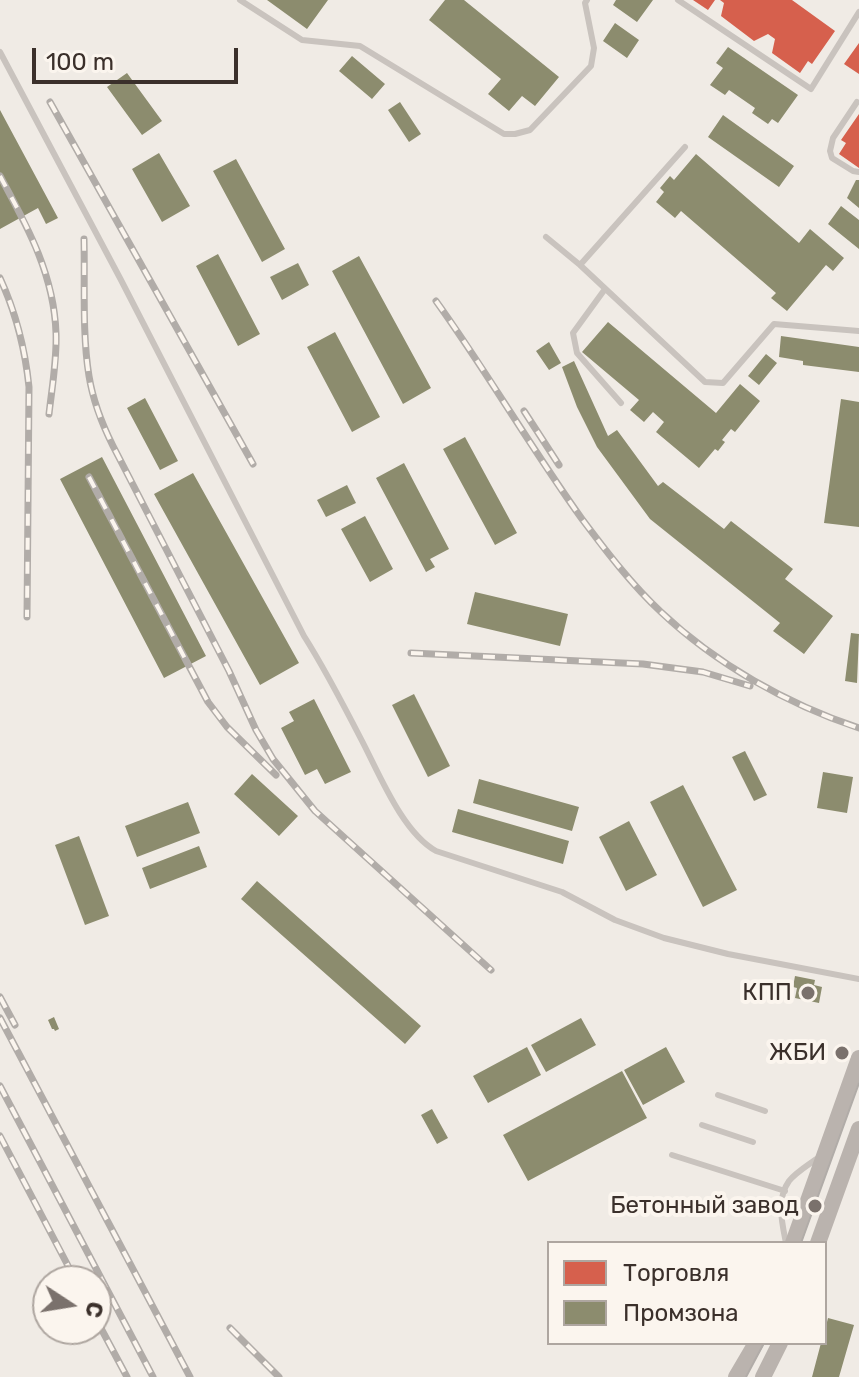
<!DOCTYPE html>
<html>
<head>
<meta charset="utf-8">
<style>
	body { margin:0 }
	#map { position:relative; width:859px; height:1377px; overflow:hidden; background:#f0ebe5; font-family:Rubik,sans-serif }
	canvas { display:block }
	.legend { position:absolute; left:547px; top:1241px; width:280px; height:104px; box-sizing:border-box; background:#fbf5ee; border:2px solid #aea6a0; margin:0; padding:10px 14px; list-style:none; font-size:24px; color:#3b302b }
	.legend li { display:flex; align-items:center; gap:16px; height:40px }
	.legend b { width:40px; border:2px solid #aea6a0 }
	.north { position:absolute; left:32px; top:1265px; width:80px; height:80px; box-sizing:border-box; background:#fbf5ee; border:2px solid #aea6a0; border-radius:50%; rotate:102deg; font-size:22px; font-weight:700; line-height:32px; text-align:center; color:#3b302b }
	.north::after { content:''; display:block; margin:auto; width:28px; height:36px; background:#7a716c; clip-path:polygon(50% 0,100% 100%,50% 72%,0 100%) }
	.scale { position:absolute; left:32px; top:48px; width:206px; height:36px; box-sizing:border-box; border:4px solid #3b302b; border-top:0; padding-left:10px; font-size:24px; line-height:28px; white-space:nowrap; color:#3b302b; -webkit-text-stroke:6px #fbf5ee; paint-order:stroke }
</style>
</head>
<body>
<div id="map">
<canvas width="859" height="1377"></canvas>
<ul class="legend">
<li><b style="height:22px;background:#d6604d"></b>Торговля</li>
<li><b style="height:22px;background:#8c8c6e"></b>Промзона</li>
</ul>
<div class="north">С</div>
<div class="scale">100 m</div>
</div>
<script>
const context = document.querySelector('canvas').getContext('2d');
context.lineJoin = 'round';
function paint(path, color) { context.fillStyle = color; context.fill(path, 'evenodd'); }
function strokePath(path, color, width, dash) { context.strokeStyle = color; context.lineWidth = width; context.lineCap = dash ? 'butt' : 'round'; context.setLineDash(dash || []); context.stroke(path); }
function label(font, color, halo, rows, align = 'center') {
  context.font = font + ' Rubik,sans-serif'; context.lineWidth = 8; context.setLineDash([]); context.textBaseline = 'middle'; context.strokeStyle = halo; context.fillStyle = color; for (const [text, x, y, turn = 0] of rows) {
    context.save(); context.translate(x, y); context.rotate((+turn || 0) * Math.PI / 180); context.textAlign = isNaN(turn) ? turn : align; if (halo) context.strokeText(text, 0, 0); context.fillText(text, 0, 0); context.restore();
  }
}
paint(new Path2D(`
	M 693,0 L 715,0 L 708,10 Z
	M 720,0 L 792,0 L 835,31 L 812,64 L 808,61 L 800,73 L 772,53 L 775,39 L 768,34 L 754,41 L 721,16 L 724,3 Z
	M 859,43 L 859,74 L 844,64 Z
	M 859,114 L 859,168 L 839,154 L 846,143 L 841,140 Z`), '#d6604d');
paint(new Path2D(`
	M 267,0 L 328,0 L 307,29 Z
	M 445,0 L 464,0 L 559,77 L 535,106 L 522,96 L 509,111 L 488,94 L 501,79 L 429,20 Z
	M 616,0 L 653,0 L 637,22 L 613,5 Z
	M 615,23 L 639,40 L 627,58 L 603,41 Z
	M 728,47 L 798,95 L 778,123 L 772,119 L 768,124 L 752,113 L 755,108 L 729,90 L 725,95 L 710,85 L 723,68 L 716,63 Z
	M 352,56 L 385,84 L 372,99 L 339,71 Z
	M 127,73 L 162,121 L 142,135 L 107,87 Z
	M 400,102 L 421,134 L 409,142 L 388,110 Z
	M 0,110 L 58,218 L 46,224 L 38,208 L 0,229 Z
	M 723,115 L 794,166 L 779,187 L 708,137 Z
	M 159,153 L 190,206 L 162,222 L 132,169 Z
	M 696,154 L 799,243 L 810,229 L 844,258 L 833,271 L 826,265 L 787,311 L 771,298 L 776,293 L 681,211 L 675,218 L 656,202 L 664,192 L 660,188 L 670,176 L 674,180 Z
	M 236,159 L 285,249 L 262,262 L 213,171 Z
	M 856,180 L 859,180 L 859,208 L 847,198 Z
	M 841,206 L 859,220 L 859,249 L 828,224 Z
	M 218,254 L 260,334 L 238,346 L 196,266 Z
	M 359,256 L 431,388 L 403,404 L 332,271 Z
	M 298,263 L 309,285 L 282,300 L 270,277 Z
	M 608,322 L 716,413 L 740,384 L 760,401 L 735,432 L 731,429 L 722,440 L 725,442 L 718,451 L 715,449 L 699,468 L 656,432 L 664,422 L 653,412 L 644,422 L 630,410 L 639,400 L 582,352 Z
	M 335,332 L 380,417 L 352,432 L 307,347 Z
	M 781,336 L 859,347 L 859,372 L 803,365 L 803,361 L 779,357 Z
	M 549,342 L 561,363 L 549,370 L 536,351 Z
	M 766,354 L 777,363 L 759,385 L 748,376 Z
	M 574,361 L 608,436 L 617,430 L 658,486 L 663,482 L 724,529 L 731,521 L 793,569 L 785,579 L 833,616 L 804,654 L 773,631 L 780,623 L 650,519 L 597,447 L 577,407 L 562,367 Z
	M 145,398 L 178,461 L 160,470 L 127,408 Z
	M 841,399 L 859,402 L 859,527 L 824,523 Z
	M 465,437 L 517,533 L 495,545 L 443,449 Z
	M 102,457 L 206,656 L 164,678 L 60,479 Z
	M 404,463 L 449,549 L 430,559 L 435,567 L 426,572 L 376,478 Z
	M 193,473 L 299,663 L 260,685 L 154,494 Z
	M 347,485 L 356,503 L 326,517 L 317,500 Z
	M 365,516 L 393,569 L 370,582 L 341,529 Z
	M 475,592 L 568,614 L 560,646 L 467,624 Z
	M 851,633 L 859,634 L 857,683 L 845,681 Z
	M 414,694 L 450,766 L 428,777 L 392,705 Z
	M 314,699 L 351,772 L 325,784 L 317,769 L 305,775 L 281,728 L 294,721 L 289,712 Z
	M 745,751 L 767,795 L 754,801 L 732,757 Z
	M 823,772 L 853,777 L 847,813 L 817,808 Z
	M 252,774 L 298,816 L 279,836 L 234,794 Z
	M 479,779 L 579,807 L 572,831 L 473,803 Z
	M 683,785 L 737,890 L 703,907 L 650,802 Z
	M 188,802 L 200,833 L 137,857 L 125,826 Z
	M 458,809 L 569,841 L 563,864 L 452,832 Z
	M 629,821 L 657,875 L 626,891 L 599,837 Z
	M 79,836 L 109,916 L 85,925 L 55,845 Z
	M 199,846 L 207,867 L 150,889 L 142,868 Z
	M 257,881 L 421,1026 L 405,1044 L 241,899 Z
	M 795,976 L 815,980 L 814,985 L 822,987 L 819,1003 L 795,998 L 797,988 L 793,987 Z
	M 54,1017 L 59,1029 L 55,1031 L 54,1029 L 52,1029 L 48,1020 Z
	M 581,1018 L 596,1045 L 546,1072 L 531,1045 Z
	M 527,1047 L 541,1075 L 488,1103 L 473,1076 Z
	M 666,1047 L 685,1082 L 643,1105 L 624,1070 Z
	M 622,1071 L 647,1118 L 528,1181 L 503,1135 Z
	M 432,1109 L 448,1138 L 437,1144 L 421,1115 Z
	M 828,1318 L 854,1325 L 839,1377 L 812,1377 L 821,1343 L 825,1343 L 825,1330 Z`), '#8c8c6e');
strokePath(new Path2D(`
	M 240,0 L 302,40 L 360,46 L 504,134 L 515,134 L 530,130 L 591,66 L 594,48 L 585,3 L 587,0
	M 678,0 L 811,89 L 859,12
	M 0,52 L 121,280 L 304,636 C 325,669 343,704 361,739 C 379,773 402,832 436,851 L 562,892 L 615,920 L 664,938 L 728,954 L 859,979
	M 857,102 L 833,138 L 830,151 L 832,158 L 853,171 L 859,172
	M 546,237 L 580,265 L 705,382 L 723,383 L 774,324 L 859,331
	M 580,265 L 685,147
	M 605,289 L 573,333 L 577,353 L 621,403
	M 718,1095 L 765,1111
	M 702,1125 L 753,1142
	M 672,1155 L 785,1191
	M 786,1243 C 782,1223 776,1199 789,1181 C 796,1172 810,1164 819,1157`), '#c9c3be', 6);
strokePath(new Path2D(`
	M 793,1243 L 859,1058
	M 818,1243 L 859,1129
	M 736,1377 L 756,1343
	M 763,1377 L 780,1343`), '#bab3ae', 16);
strokePath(new Path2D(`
	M 801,1243 L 859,1083
	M 746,1377 L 764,1343`), '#b1aca8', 2);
const rail = new Path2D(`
	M 50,102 L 253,464
	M 0,176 C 27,226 54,274 56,333 C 57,360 52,387 49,414
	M 84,239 C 85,282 82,334 89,376 C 93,401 102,424 113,446 L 229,671 L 256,730 L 273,759 L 315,811 L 491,970
	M 0,278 C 16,313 25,348 29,387 L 27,617
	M 436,301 C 487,372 531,448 582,519 C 606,551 631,584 661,612 C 716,664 787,704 859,728
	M 524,411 L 559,465
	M 89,477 L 208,702 L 227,727 L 276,775
	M 411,653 L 643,664 L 703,672 L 750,686
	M 0,997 L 15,1025
	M 0,1018 L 190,1377
	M 0,1086 L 153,1377
	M 0,1136 L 76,1281
	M 96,1319 L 127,1377
	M 230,1328 L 279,1377`);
strokePath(rail, '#b1aca8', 7);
strokePath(rail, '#fbf5ee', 4, [12]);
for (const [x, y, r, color] of [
	[808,993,8,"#7a716c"],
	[842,1053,8,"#7a716c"],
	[815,1206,8,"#7a716c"]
]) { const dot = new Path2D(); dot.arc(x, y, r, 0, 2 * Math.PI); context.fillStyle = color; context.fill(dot); strokePath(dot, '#fbf5ee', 3); }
label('24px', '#3b302b', '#fbf5ee', [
	["КПП",792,993],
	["ЖБИ",826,1053],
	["Бетонный завод",799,1206]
], 'right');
</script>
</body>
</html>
